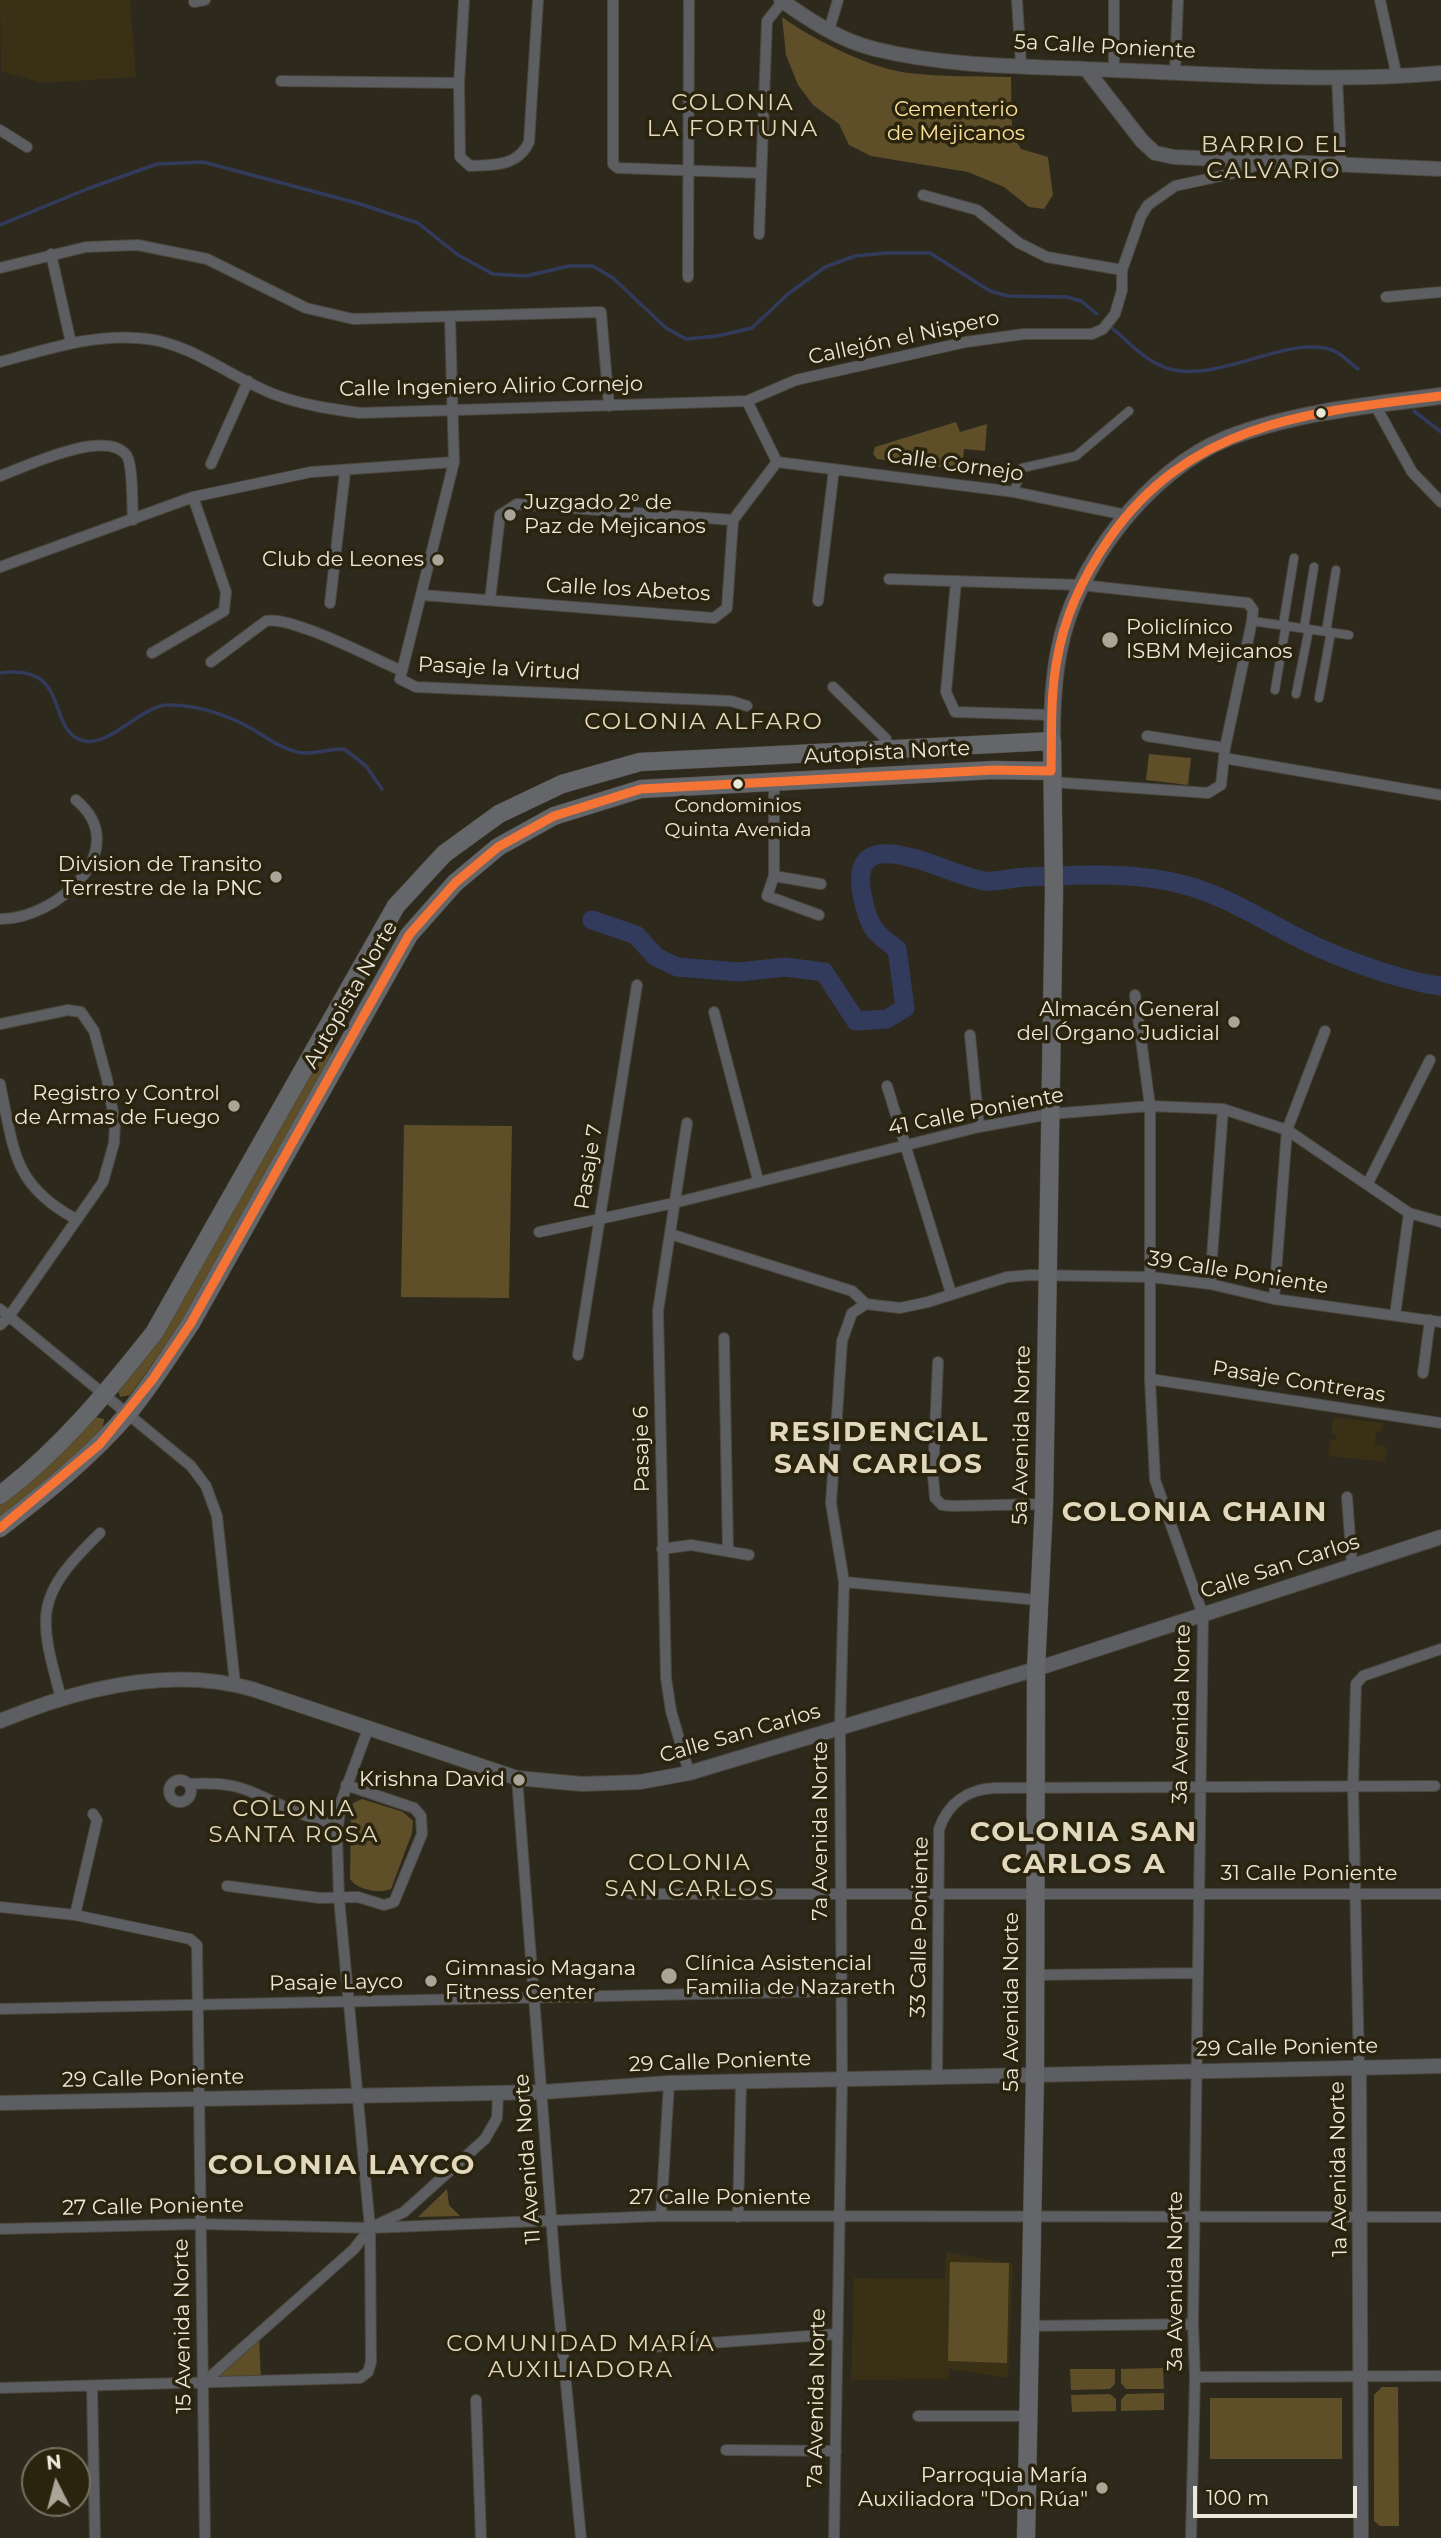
<!DOCTYPE html>
<html>
<head>
<meta charset="utf-8">
<style>
	body { margin:0 }
	#map { position:relative; width:1441px; height:2538px; overflow:hidden; background:#2e291d; font-family:Montserrat,sans-serif }
	canvas { display:block }
	.north { position:absolute; left:21px; top:2447px; width:70px; height:70px; box-sizing:border-box; background:#2a230d; border:2px solid #78725f; border-radius:50%; rotate:354deg; font-size:19px; font-weight:700; line-height:28px; text-align:center; color:#ece8da }
	.north::after { content:''; display:block; margin:auto; width:24px; height:32px; background:#aaa598; clip-path:polygon(50% 0,100% 100%,50% 72%,0 100%) }
	.scale { position:absolute; left:1193px; top:2486px; width:164px; height:32px; box-sizing:border-box; border:4px solid #ece8da; border-top:0; padding-left:9px; font-size:21px; line-height:24px; white-space:nowrap; color:#ece8da; -webkit-text-stroke:5px #2a230d; paint-order:stroke }
</style>
</head>
<body>
<div id="map">
<canvas width="1441" height="2538"></canvas>
<div class="north">N</div>
<div class="scale">100 m</div>
</div>
<script>
const context = document.querySelector('canvas').getContext('2d');
context.lineJoin = 'round';
function paint(path, color) { context.fillStyle = color; context.fill(path, 'evenodd'); }
function strokePath(path, color, width, dash) { context.strokeStyle = color; context.lineWidth = width; context.lineCap = dash ? 'butt' : 'round'; context.setLineDash(dash || []); context.stroke(path); }
function label(font, color, halo, rows, align = 'center') {
  context.font = font + ' Montserrat,sans-serif'; context.lineWidth = 7; context.setLineDash([]); context.textBaseline = 'middle'; context.strokeStyle = halo; context.fillStyle = color; for (const [text, x, y, turn = 0] of rows) {
    context.save(); context.translate(x, y); context.rotate((+turn || 0) * Math.PI / 180); context.textAlign = isNaN(turn) ? turn : align; if (halo) context.strokeText(text, 0, 0); context.fillText(text, 0, 0); context.restore();
  }
}
paint(new Path2D(`
	M 0,0 L 130,0 L 136,77 L 42,83 L 1,71 Z
	M 1334,1417 L 1383,1423 L 1382,1431 L 1376,1432 L 1375,1445 L 1387,1447 L 1385,1462 L 1328,1456 L 1331,1439 L 1336,1440 L 1337,1436 L 1331,1434 Z
	M 946,2252 L 1013,2264 L 1008,2378 L 949,2369 L 949,2379 L 851,2380 L 854,2278 L 945,2279 Z`), '#393015');
paint(new Path2D(`
	M 782,17 C 812,39 871,69 909,73 C 942,77 977,76 1011,77 L 1012,134 L 1021,149 L 1048,157 L 1053,195 L 1044,209 L 1029,207 L 1004,187 L 968,172 L 871,156 L 849,145 L 839,124 L 813,105 L 798,85 L 786,55 Z
	M 956,422 L 960,432 L 987,424 L 985,451 L 964,449 L 962,470 L 877,459 L 873,454 L 875,447 Z
	M 1149,754 L 1191,758 L 1188,785 L 1146,780 Z
	M 346,1010 C 349,1027 329,1039 331,1057 C 272,1169 206,1294 130,1395 L 120,1397 L 118,1390 Z
	M 404,1125 L 512,1126 L 509,1298 L 401,1297 Z
	M 95,1417 L 104,1419 L 103,1428 L 61,1470 L 0,1521 L 0,1504 Z
	M 362,1799 L 403,1812 L 413,1821 L 412,1833 L 391,1889 C 379,1894 357,1890 350,1879 L 351,1810 L 353,1803 Z
	M 447,2189 L 449,2205 L 460,2216 L 418,2217 Z
	M 950,2262 L 1009,2263 L 1007,2363 L 948,2361 Z
	M 259,2333 L 261,2382 L 202,2384 Z
	M 1163,2368 L 1164,2389 L 1126,2389 L 1121,2383 L 1121,2369 Z
	M 1070,2369 L 1115,2369 L 1115,2384 L 1110,2389 L 1071,2390 Z
	M 1382,2387 L 1398,2387 L 1399,2526 L 1380,2526 L 1374,2521 L 1374,2395 Z
	M 1164,2393 L 1164,2410 L 1121,2411 L 1121,2400 L 1126,2394 Z
	M 1110,2394 L 1116,2399 L 1116,2411 L 1072,2412 L 1071,2395 Z
	M 1210,2398 L 1342,2398 L 1342,2459 L 1210,2459 Z`), '#5e4f28');
strokePath(new Path2D(`
	M 0,225 L 87,189 L 157,164 L 203,162 L 357,203 L 418,223 L 458,255 L 493,274 L 526,276 L 569,266 L 593,266 L 613,278 L 666,328 L 686,339 L 717,336 L 752,328 L 788,294 L 825,267 L 855,256 L 885,253 L 930,253 L 990,291 L 1008,296 L 1067,297 L 1081,301 L 1097,314
	M 1112,328 C 1131,344 1149,365 1174,370 C 1223,380 1289,335 1332,350 C 1341,353 1350,363 1358,369
	M 1414,411 L 1441,432
	M 0,673 C 71,663 46,728 81,740 C 108,750 141,705 168,705 C 195,704 231,716 254,730 C 268,739 281,748 297,752 C 312,756 329,748 344,749 L 366,766 L 382,789`), '#333b5c', 3.5);
strokePath(new Path2D(`
	M 592,920 L 636,935 L 656,957 L 677,967 L 739,972 L 785,967 L 824,972 L 856,1021 L 887,1019 L 905,1008 L 897,949 C 874,933 869,927 863,899 C 843,812 948,876 984,881 C 997,883 1013,877 1027,877 C 1080,875 1133,871 1185,885 C 1236,899 1277,930 1324,950 C 1356,964 1407,982 1441,986`), '#333b5c', 19);
const pedestrian = new Path2D(`
	M 1014,492 L 1022,468 L 1076,456 L 1129,411
	M 1252,621 L 1349,635
	M 1283,625 L 1294,558
	M 1304,628 L 1314,567
	M 1326,632 L 1336,570
	M 1275,690 L 1286,625
	M 1296,694 L 1309,629
	M 1319,698 L 1331,632`);
const minor = new Path2D(`
	M 464,0 L 459,83 L 460,157 L 470,166 C 495,165 518,166 529,142 L 538,0
	M 613,0 L 613,164 L 618,168 L 761,173
	M 1017,0 L 1021,64
	M 1114,0 L 1114,70
	M 1380,0 L 1397,77
	M 194,2 L 205,0
	M 829,30 L 838,0
	M 1175,72 L 1178,0
	M 1337,76 L 1341,164
	M 281,81 L 459,83
	M 0,130 L 27,147
	M 923,195 L 977,210 L 1019,243 L 1047,257 L 1122,270
	M 759,234 L 767,21 L 783,1
	M 51,254 L 71,343
	M 0,268 L 86,247 L 138,245 L 207,259 L 306,308 L 353,319 L 601,312 L 609,406
	M 688,277 L 689,0
	M 1386,297 L 1441,292
	M 450,318 L 454,462 L 400,679 L 416,687 L 731,701 L 747,706
	M 0,362 C 48,349 98,332 148,339 C 194,345 233,379 276,395 C 303,405 331,409 360,413 L 747,401 L 796,380 L 966,342 L 1024,334 L 1092,334 L 1103,329 L 1115,314 L 1122,290 L 1122,270 L 1141,216 L 1148,205 L 1175,186 L 1239,172 L 1264,162
	M 747,401 L 777,462
	M 1375,405 L 1412,472 L 1441,502
	M 777,462 L 1014,492 L 1126,515
	M 211,464 L 248,381
	M 0,476 C 27,466 107,427 127,456 C 133,466 132,506 133,520
	M 0,567 L 193,497 L 311,472 L 454,462
	M 889,579 L 1081,585 L 1248,603 L 1253,610 L 1252,621 L 1225,748 L 1221,785 L 1208,793 L 1052,782
	M 956,581 L 946,692 L 955,712 L 1052,715
	M 422,595 L 714,618 L 727,608 L 733,520 L 777,462
	M 490,600 L 500,515 L 517,504 L 733,520
	M 818,601 L 834,469
	M 330,603 L 345,472
	M 152,653 L 224,611 L 226,592 L 193,497
	M 211,662 L 266,621 C 290,615 374,659 400,670
	M 833,687 L 886,739 L 886,748
	M 1147,736 L 1225,748
	M 1224,758 L 1441,795
	M 774,782 L 774,876 L 767,896 L 819,915
	M 774,876 L 821,884
	M 0,919 C 56,920 135,849 76,800
	M 1135,995 L 1150,1106 L 1150,1379 L 1155,1480 L 1203,1615 L 1193,2324 L 1195,2377 L 1191,2538
	M 714,1012 L 758,1180
	M 0,1024 L 68,1010 L 81,1012 L 94,1031 L 107,1079 L 115,1124 L 114,1143 L 103,1182 L 8,1318 L 0,1325
	M 970,1035 L 979,1127
	M 0,1084 C 14,1149 12,1185 76,1219
	M 887,1086 L 951,1293
	M 687,1123 L 658,1311 L 666,1678 L 671,1711 L 689,1773
	M 1368,1183 L 1430,1060
	M 539,1232 L 674,1203 L 979,1127 L 1050,1114 L 1150,1106 L 1223,1109 L 1287,1130 L 1409,1213 L 1441,1222
	M 670,1234 L 852,1291 L 866,1304 L 900,1308 L 928,1302 L 1007,1277 L 1030,1275 L 1150,1277 L 1210,1284 L 1274,1299 L 1441,1322
	M 1210,1284 L 1223,1109
	M 1274,1299 L 1287,1130 L 1325,1031
	M 0,1309 L 191,1466 L 206,1486 L 217,1516 L 235,1684
	M 1395,1315 L 1409,1213
	M 724,1338 L 728,1551
	M 578,1355 L 637,985
	M 938,1362 L 933,1476 L 935,1498 L 942,1505 L 953,1506 L 1044,1504
	M 1423,1373 L 1430,1320
	M 1150,1379 L 1441,1423
	M 1347,1497 L 1352,1564
	M 662,1549 L 691,1545 L 749,1555
	M 844,1582 L 1038,1600
	M 61,1698 C 38,1614 34,1597 100,1533
	M 517,1778 L 556,2281 L 581,2538
	M169 1791a11 11 0 1 1 22 0a11 11 0 1 1-22 0Z
	M 189,1784 C 237,1781 248,1790 289,1809 C 304,1816 322,1820 337,1825
	M 227,1886 L 320,1898 L 358,1897 L 384,1905 L 394,1902 L 422,1834 L 421,1816 L 414,1808 L 346,1785
	M 631,1894 L 1441,1894
	M 0,1907 L 75,1915 L 190,1939 L 197,1945 L 205,2538
	M 75,1915 L 97,1820 L 93,1814
	M 1035,1975 L 1197,1973
	M 0,2009 L 840,1991
	M 1359,2067 L 1353,1786 L 1356,1684 L 1363,1676 L 1441,1649
	M 937,2077 L 939,1829 C 948,1803 968,1789 995,1788 L 1435,1786
	M 661,2216 L 669,2083
	M 738,2217 L 741,2082
	M 0,2229 L 201,2224 L 370,2228 L 661,2216 L 1441,2217
	M 1029,2326 L 1193,2324
	M 651,2347 L 838,2334
	M 1195,2377 L 1441,2376
	M 202,2384 L 354,2249 L 370,2228 L 404,2212 L 485,2139 L 497,2118 L 498,2092
	M 92,2386 L 95,2538
	M 0,2388 L 360,2378 L 368,2372 L 371,2362 L 370,2228 L 339,1898 L 337,1834 L 341,1802 L 368,1729
	M 476,2400 L 481,2538
	M 918,2416 L 1027,2416
	M 726,2450 L 836,2451
	M 834,2538 L 842,2079 L 840,1727 L 844,1582 L 831,1503 L 842,1341 L 852,1313 L 866,1304`);
const tertiary = new Path2D(`
	M 781,0 C 809,20 841,41 875,49 C 951,68 1034,66 1112,70 C 1221,74 1333,83 1441,73
	M 1086,69 L 1142,141 L 1155,153 L 1174,157 L 1441,169
	M 0,1721 C 77,1689 168,1665 252,1689 L 517,1778 L 582,1784 L 640,1782 L 689,1773 L 1036,1669 L 1441,1537
	M 1359,2067 L 1361,2538
	M 0,2103 L 543,2092 L 669,2083 L 1441,2066`);
const secondary = new Path2D(`
	M 1052,741 C 1052,711 1053,680 1059,651 C 1074,567 1148,470 1228,438 C 1295,412 1370,405 1441,396`);
const primary = new Path2D(`
	M 0,1495 C 60,1450 108,1391 154,1333 L 396,906 L 444,854 L 499,814 L 562,784 L 640,762 L 1052,741 L 1054,892 L 1044,1504 L 1036,1669 L 1035,2075 L 1026,2538
	M 0,1528 C 45,1493 92,1456 129,1412 C 152,1384 171,1353 191,1323 L 409,935 L 455,883 L 498,847 L 554,816 L 641,789 L 994,770 L 1051,771`);
strokePath(pedestrian, '#4b473d', 10);
strokePath(minor, '#4b473d', 12);
strokePath(tertiary, '#4b473d', 16);
strokePath(secondary, '#4b473d', 18);
strokePath(primary, '#4b473d', 19);
strokePath(pedestrian, '#5d5e62', 8);
strokePath(minor, '#5d5e62', 10);
strokePath(tertiary, '#5d5e62', 14);
strokePath(secondary, '#5e5f62', 16);
strokePath(primary, '#65666a', 18);
strokePath(new Path2D(`
	M 0,1528 L 100,1444 L 153,1379 L 191,1323 L 409,935 L 455,883 L 498,847 L 554,816 L 641,789 L 994,770 L 1051,771 C 1052,734 1050,696 1057,660 C 1064,617 1084,575 1109,539 C 1190,422 1310,412 1441,396`), '#f57335', 9);
for (const [x, y, r, color] of [
	[1321,413,6,"#ece8da"],
	[510,515,7,"#aaa598"],
	[438,560,7,"#aaa598"],
	[1110,640,9,"#aaa598"],
	[738,784,6,"#ece8da"],
	[276,877,7,"#aaa598"],
	[1234,1022,7,"#aaa598"],
	[234,1106,7,"#aaa598"],
	[519,1780,7,"#aaa598"],
	[669,1976,9,"#aaa598"],
	[431,1981,7,"#aaa598"],
	[1102,2488,7,"#aaa598"]
]) { const dot = new Path2D(); dot.arc(x, y, r, 0, 2 * Math.PI); context.fillStyle = color; context.fill(dot); strokePath(dot, '#2a230d', 2.5); }
label('19px', '#ece8da', '#2a230d', [
	["Condominios",738,806],
	["Quinta Avenida",738,830]
]);
label('21px', '#ece8da', '#2a230d', [
	["5a Calle Poniente",1105,47,3],
	["Callejón el Nispero",904,338,-12],
	["Calle Ingeniero Alirio Cornejo",491,387,-1],
	["Calle Cornejo",955,465,8],
	["Calle los Abetos",628,590,3],
	["Pasaje la Virtud",499,669,3],
	["Autopista Norte",887,753,-3],
	["Autopista Norte",351,995,-60],
	["41 Calle Poniente",976,1112,-11],
	["Pasaje 7",589,1167,-81],
	["39 Calle Poniente",1238,1273,9],
	["Pasaje Contreras",1299,1382,9],
	["5a Avenida Norte",1022,1435,-89],
	["Pasaje 6",642,1449,-91],
	["Calle San Carlos",1280,1567,-18],
	["3a Avenida Norte",1182,1714,-89],
	["Calle San Carlos",740,1734,-16],
	["7a Avenida Norte",821,1831,-90],
	["31 Calle Poniente",1309,1874],
	["33 Calle Poniente",920,1927,-89],
	["Pasaje Layco",336,1983,-1],
	["5a Avenida Norte",1012,2002,-90],
	["29 Calle Poniente",1287,2048,-1],
	["29 Calle Poniente",720,2062,-2],
	["29 Calle Poniente",153,2079,-1],
	["11 Avenida Norte",528,2159,-94],
	["1a Avenida Norte",1339,2169,-91],
	["27 Calle Poniente",720,2198],
	["27 Calle Poniente",153,2207,-1],
	["3a Avenida Norte",1176,2281,-90],
	["15 Avenida Norte",183,2326,-91],
	["7a Avenida Norte",817,2398,-89]
]);
label('21px', '#fce199', '#2a230d', [
	["Cementerio",956,110],
	["de Mejicanos",956,134]
]);
label('21px', '#ece8da', '#2a230d', [
	["Juzgado 2° de",524,503,"left"],
	["Paz de Mejicanos",524,527,"left"],
	["Club de Leones",424,560],
	["Policlínico",1126,628,"left"],
	["ISBM Mejicanos",1126,652,"left"],
	["Division de Transito",262,865],
	["Terrestre de la PNC",262,889],
	["Almacén General",1220,1010],
	["del Órgano Judicial",1220,1034],
	["Registro y Control",220,1094],
	["de Armas de Fuego",220,1118],
	["Krishna David",505,1780],
	["Clínica Asistencial",685,1964,"left"],
	["Familia de Nazareth",685,1988,"left"],
	["Gimnasio Magana",445,1969,"left"],
	["Fitness Center",445,1993,"left"],
	["Parroquia María",1088,2476],
	["Auxiliadora \"Don Rúa\"",1088,2500]
], 'right');
context.letterSpacing = '2px';
label('23px', '#e2d8be', '#2a230d', [
	["COLONIA",733,103],
	["LA FORTUNA",733,129],
	["BARRIO EL",1274,145],
	["CALVARIO",1274,171],
	["COLONIA ALFARO",704,722],
	["COLONIA",294,1809],
	["SANTA ROSA",294,1835],
	["COLONIA",690,1863],
	["SAN CARLOS",690,1889],
	["COMUNIDAD MARÍA",581,2344],
	["AUXILIADORA",581,2370]
]);
context.letterSpacing = '0px';
context.letterSpacing = '2px';
label('bold 28px', '#e2d8be', '#2a230d', [
	["RESIDENCIAL",879,1433],
	["SAN CARLOS",879,1465],
	["COLONIA CHAIN",1195,1513],
	["COLONIA SAN",1084,1833],
	["CARLOS A",1084,1865],
	["COLONIA LAYCO",342,2166]
]);
context.letterSpacing = '0px';
</script>
</body>
</html>
